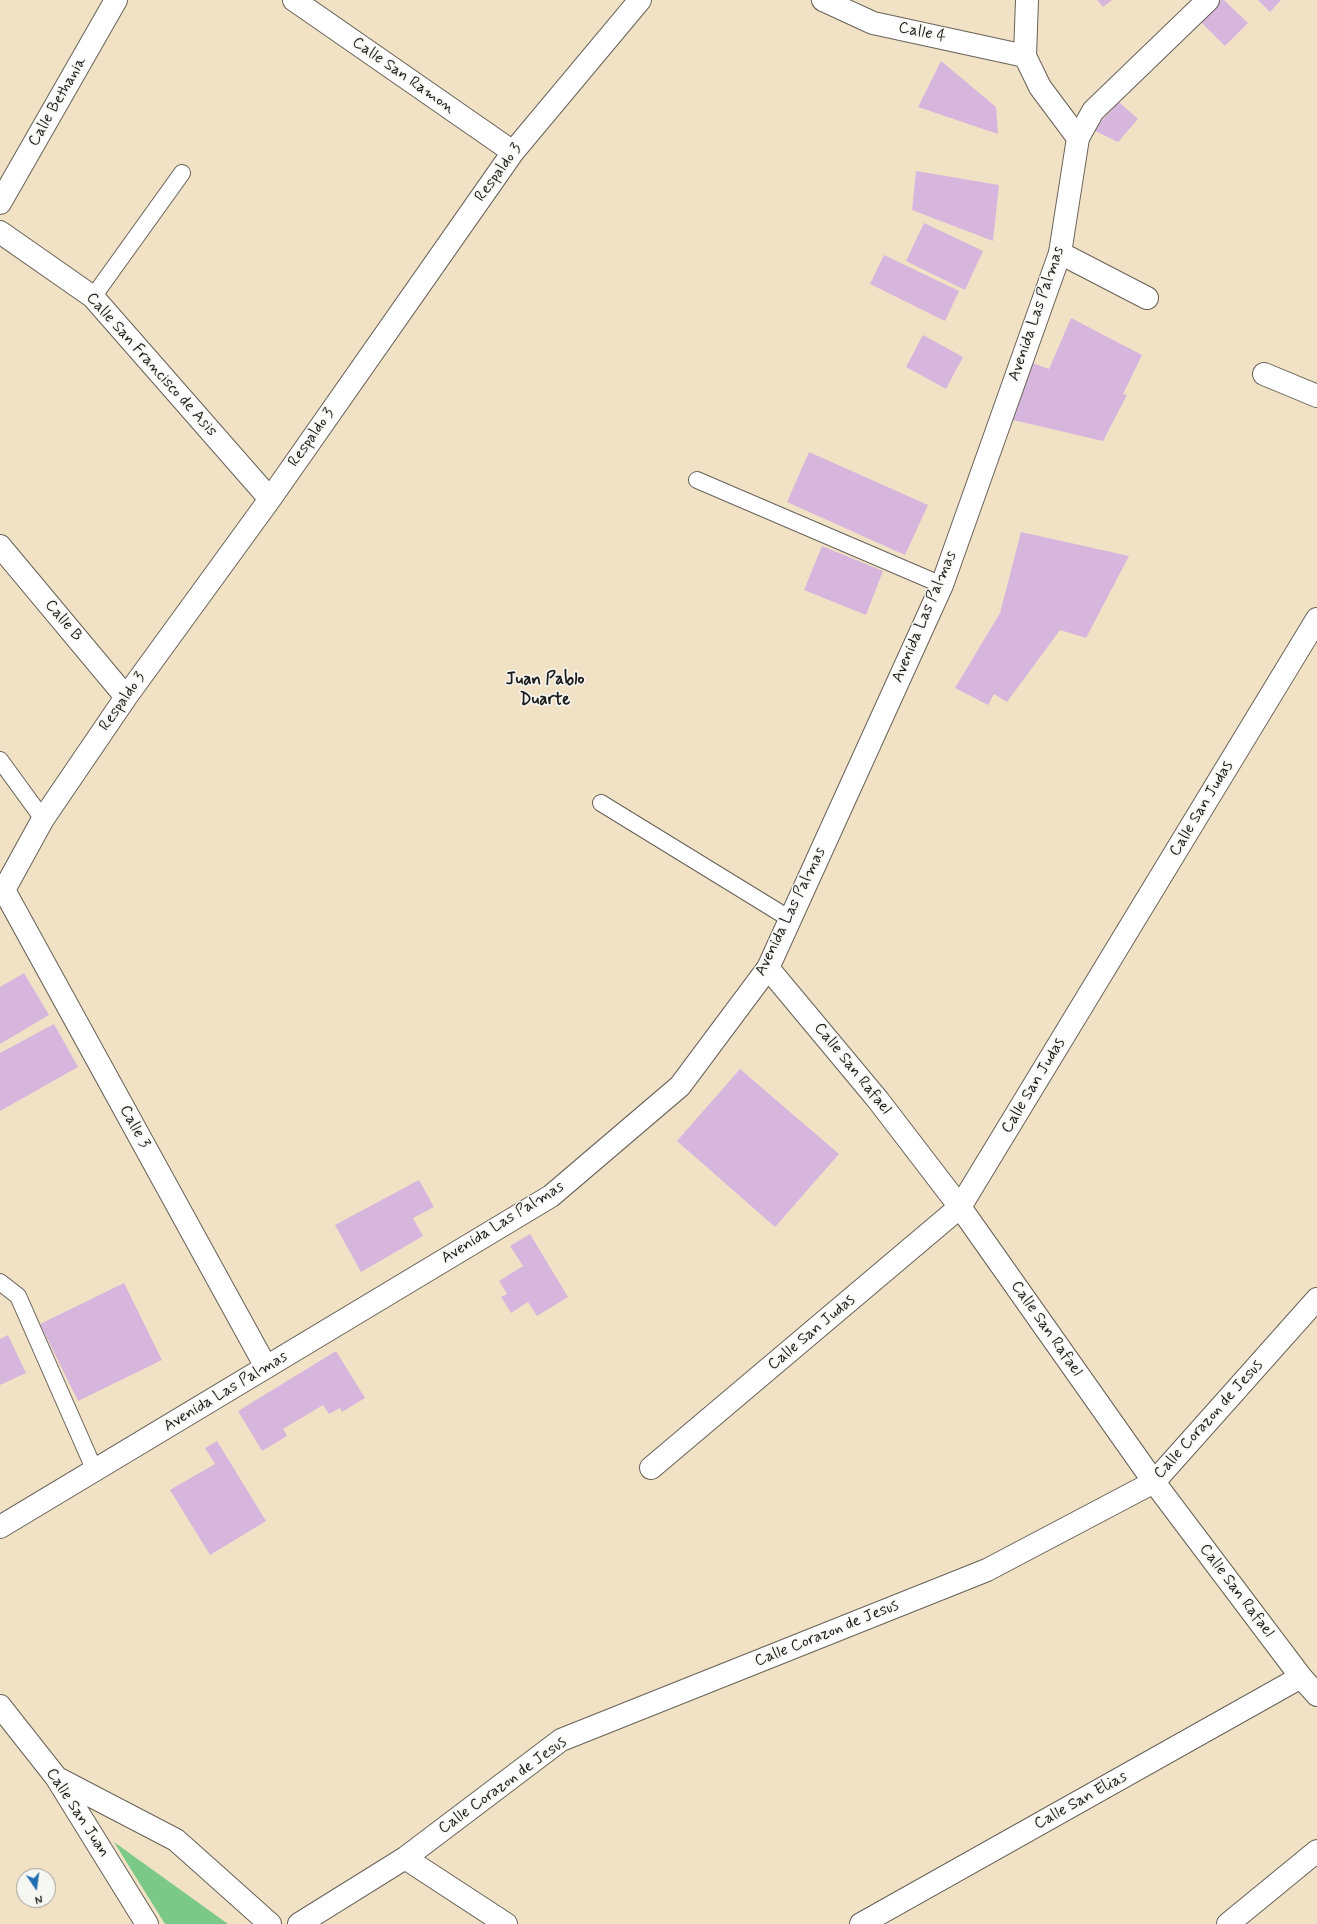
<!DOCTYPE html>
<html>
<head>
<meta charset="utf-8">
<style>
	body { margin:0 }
	#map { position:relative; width:1317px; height:1924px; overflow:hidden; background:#f1e2c6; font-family:Mynerve,sans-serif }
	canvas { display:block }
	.north { position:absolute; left:16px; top:1868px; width:40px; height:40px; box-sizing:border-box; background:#f6f6f2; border:1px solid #9f9f9c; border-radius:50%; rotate:167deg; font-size:11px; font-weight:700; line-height:16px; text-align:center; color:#1c1c1c }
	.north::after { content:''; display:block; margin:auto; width:14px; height:18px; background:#1f6fb2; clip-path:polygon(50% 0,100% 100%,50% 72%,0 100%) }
</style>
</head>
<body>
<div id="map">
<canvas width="1317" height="1924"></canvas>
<div class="north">N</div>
</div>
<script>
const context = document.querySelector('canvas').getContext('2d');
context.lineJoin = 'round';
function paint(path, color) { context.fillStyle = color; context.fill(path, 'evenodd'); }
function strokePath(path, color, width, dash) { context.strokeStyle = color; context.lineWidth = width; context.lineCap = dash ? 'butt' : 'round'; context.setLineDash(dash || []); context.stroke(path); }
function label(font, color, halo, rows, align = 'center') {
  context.font = font + ' Mynerve,sans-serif'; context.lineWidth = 3; context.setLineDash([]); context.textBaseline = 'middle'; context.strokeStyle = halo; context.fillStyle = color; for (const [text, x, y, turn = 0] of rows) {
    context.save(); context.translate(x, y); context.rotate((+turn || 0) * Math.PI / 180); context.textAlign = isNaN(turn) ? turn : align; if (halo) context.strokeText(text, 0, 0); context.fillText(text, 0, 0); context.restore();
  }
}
paint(new Path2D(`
	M 114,1842 L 228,1924 L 165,1924 Z`), '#7cc987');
paint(new Path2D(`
	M 1097,0 L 1112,0 L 1103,7 Z
	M 1211,0 L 1224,0 L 1248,23 L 1225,46 L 1195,16 Z
	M 1258,0 L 1281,0 L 1270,12 Z
	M 941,61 L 996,107 L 998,134 L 918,107 Z
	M 1119,102 L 1138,119 L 1118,142 L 1093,130 Z
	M 916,171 L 999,185 L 993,241 L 912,210 Z
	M 924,223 L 983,251 L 965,290 L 906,261 Z
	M 884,255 L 959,291 L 945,321 L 870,284 Z
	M 1071,318 L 1142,355 L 1123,394 L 1127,395 L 1103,441 L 1013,420 L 1030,362 L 1049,369 Z
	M 923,335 L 963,357 L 946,389 L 906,367 Z
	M 809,452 L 928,505 L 905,555 L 787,502 Z
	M 1021,532 L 1129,556 L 1086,638 L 1060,630 L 1007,702 L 994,694 L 988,705 L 955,688 L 1000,613 Z
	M 822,546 L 883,571 L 866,615 L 804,590 Z
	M 24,973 L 49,1015 L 0,1044 L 0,987 Z
	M 54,1024 L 78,1067 L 0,1111 L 0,1053 Z
	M 740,1069 L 839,1154 L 775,1227 L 677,1141 Z
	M 419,1180 L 434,1207 L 413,1218 L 423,1236 L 361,1272 L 335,1225 Z
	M 530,1234 L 568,1297 L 537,1316 L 528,1302 L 511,1313 L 501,1297 L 507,1294 L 499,1281 L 523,1266 L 510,1246 Z
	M 124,1283 L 162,1360 L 78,1401 L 40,1324 Z
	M 8,1335 L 26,1373 L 0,1385 L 0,1339 Z
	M 336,1351 L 365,1398 L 342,1412 L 340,1408 L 329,1414 L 323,1405 L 283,1429 L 287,1436 L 262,1451 L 238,1411 Z
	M 217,1441 L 266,1521 L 210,1555 L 170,1490 L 215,1464 L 205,1448 Z`), '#d6b6dd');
const lane = new Path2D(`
	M 93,297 L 182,173
	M 697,480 L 942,585
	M 0,760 L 43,819
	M 601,803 L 790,919
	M 0,1282 L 18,1296 L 95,1471`);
const street = new Path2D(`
	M 294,0 L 513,152
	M 823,0 L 873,23 L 1025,56
	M 1027,0 L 1025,56 L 1040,87 L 1078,138
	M 0,203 L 116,0
	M 0,232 L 93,297 L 270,499
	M 1060,253 L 1147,298
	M 1264,374 L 1317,396
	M 0,546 L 126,697
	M 0,888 L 4,890 L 266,1367
	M 4,890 L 43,819 L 126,697 L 270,499 L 513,152 L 640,0
	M 768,968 L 878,1100 L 960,1207 L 1154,1482 L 1301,1677 L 1317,1695
	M 651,1468 L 960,1207 L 1317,619
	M 0,1706 L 56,1777 L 147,1924
	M 57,1778 L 176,1840 L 270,1924
	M 405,1858 L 506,1924
	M 299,1924 L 405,1858 L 561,1740 L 987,1570 L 1154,1482 L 1317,1299
	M 861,1924 L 1301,1677
	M 1228,1924 L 1317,1851`);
const secondary = new Path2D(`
	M 0,1527 L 551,1196 L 680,1086 L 768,968 L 942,585 L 1060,253 L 1078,138 L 1093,111 L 1208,0`);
strokePath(lane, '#676158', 18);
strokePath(street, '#676158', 24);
strokePath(secondary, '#676158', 24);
strokePath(lane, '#fff', 16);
strokePath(street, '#fff', 22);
strokePath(secondary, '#fff', 22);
label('16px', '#1c1c1c', '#f6f6f2', [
	["Calle 4",922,33,12],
	["Calle San Ramon",403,76,35],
	["Calle Bethania",58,102,-60],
	["Respaldo 3",499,173,-54],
	["Avenida Las Palmas",1037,314,-71],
	["Calle San Francisco de Asis",151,365,48],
	["Respaldo 3",312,438,-55],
	["Avenida Las Palmas",925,617,-67],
	["Calle B",63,621,50],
	["Respaldo 3",123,702,-55],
	["Calle San Judas",1202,809,-59],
	["Avenida Las Palmas",791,912,-64],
	["Calle San Rafael",852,1069,51],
	["Calle San Judas",1034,1086,-59],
	["Calle 3",134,1127,61],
	["Avenida Las Palmas",503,1223,-32],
	["Calle San Rafael",1046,1329,55],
	["Calle San Judas",812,1333,-40],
	["Avenida Las Palmas",226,1392,-31],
	["Calle Corazon de Jesus",1209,1420,-48],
	["Calle San Rafael",1236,1591,53],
	["Calle Corazon de Jesus",827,1634,-22],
	["Calle Corazon de Jesus",503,1786,-36],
	["Calle San Elias",1081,1801,-29],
	["Calle San Juan",77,1813,57]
]);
label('bold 17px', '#1c1c1c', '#f6f6f2', [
	["Juan Pablo",545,680],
	["Duarte",545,700]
]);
</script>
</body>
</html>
